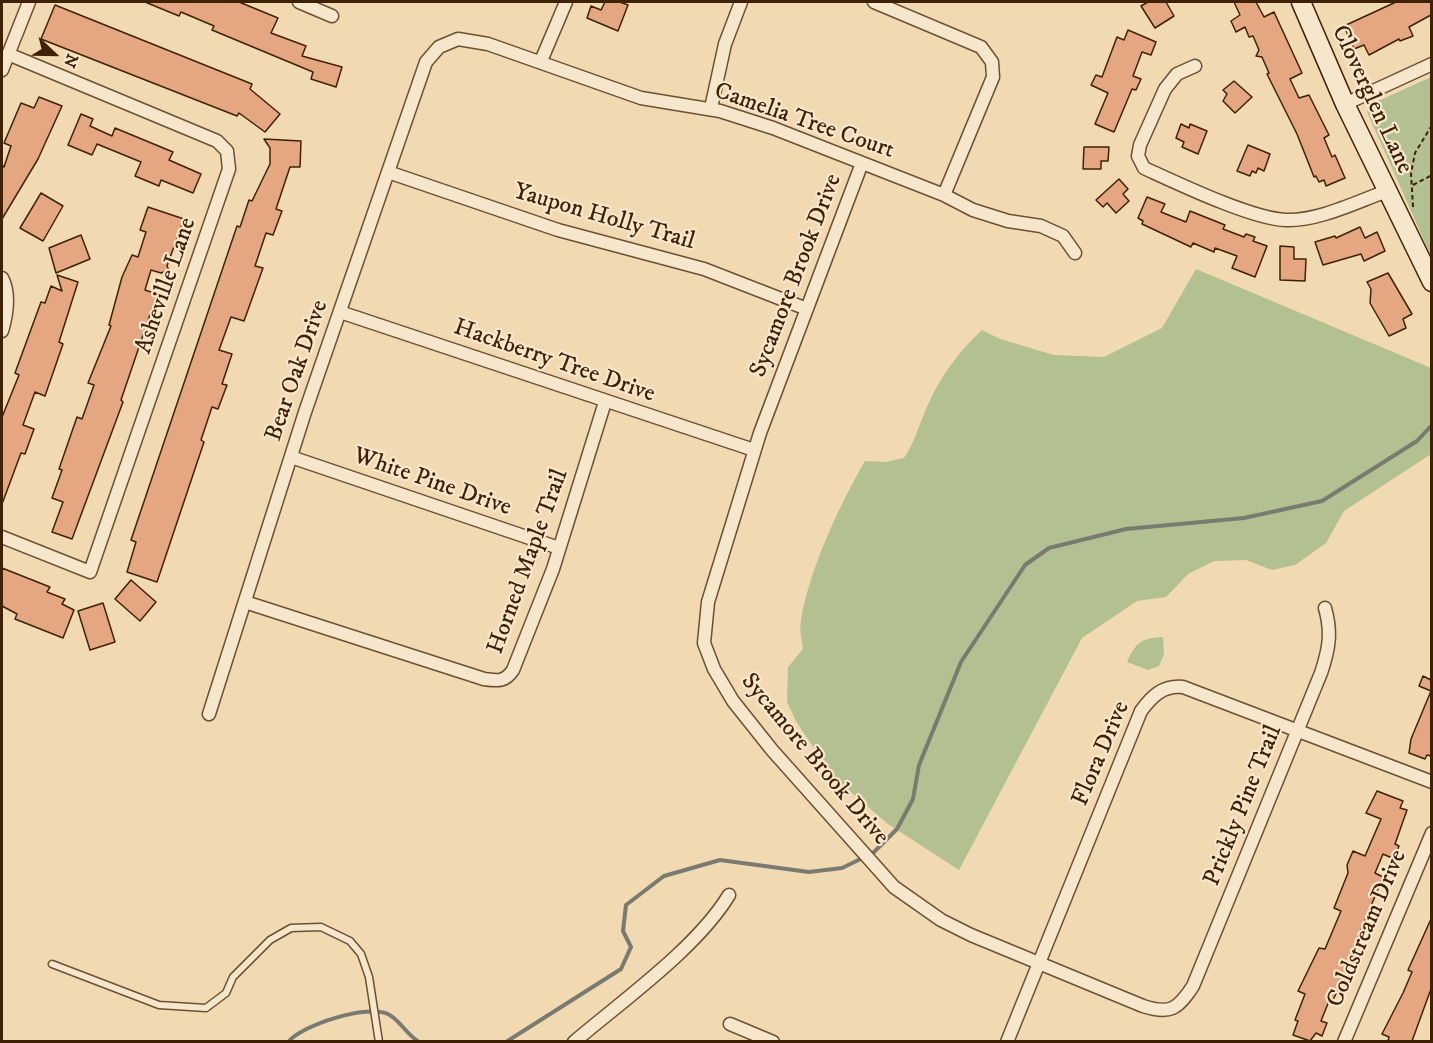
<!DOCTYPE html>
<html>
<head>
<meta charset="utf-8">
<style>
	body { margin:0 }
	#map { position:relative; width:1433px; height:1043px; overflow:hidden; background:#f1d9b1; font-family:"IM FELL DW Pica",serif }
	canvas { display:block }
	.frame { position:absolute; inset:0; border:3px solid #3f2206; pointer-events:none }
	.north { position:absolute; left:24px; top:24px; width:60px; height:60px; -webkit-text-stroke:4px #f6e6cc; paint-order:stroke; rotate:112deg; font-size:16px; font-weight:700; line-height:24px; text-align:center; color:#3f2206 }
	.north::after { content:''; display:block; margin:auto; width:21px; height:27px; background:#3f2206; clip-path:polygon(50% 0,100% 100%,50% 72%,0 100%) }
</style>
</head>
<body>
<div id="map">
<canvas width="1433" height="1043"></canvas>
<div class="frame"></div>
<div class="north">N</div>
</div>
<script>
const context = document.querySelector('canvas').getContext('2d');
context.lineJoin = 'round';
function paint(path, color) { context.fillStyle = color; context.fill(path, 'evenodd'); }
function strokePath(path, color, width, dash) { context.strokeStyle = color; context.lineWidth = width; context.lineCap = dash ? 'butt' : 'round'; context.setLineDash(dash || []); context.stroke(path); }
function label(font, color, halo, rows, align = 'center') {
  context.font = font + ' "IM FELL DW Pica",serif'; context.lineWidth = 4.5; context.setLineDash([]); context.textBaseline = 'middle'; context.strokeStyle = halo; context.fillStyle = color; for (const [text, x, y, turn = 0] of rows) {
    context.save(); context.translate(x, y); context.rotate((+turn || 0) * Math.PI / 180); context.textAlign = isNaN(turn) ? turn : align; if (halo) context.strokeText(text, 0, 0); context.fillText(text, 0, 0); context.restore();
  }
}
paint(new Path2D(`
	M 1431,77 L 1431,256 L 1367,112 L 1372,104 Z
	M 1196,269 L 1431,368 L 1431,454 L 1344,511 L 1326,543 L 1295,565 L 1272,570 L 1246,560 L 1214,561 L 1188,574 L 1166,597 L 1137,601 L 1082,638 L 959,870 L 888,824 L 832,776 L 796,721 L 787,702 L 788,667 L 803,649 C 802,640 799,629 801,621 C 808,572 840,504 865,461 L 886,462 L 904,458 C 915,442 919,424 927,407 C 939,378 959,351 982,330 L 1000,339 L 1054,355 L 1104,357 L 1162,328 Z
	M 1163,637 L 1164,654 L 1159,666 L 1148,670 L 1127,662 C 1136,642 1142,638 1163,637 Z`), '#b3c091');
strokePath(new Path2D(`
	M 288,1042 C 302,1025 367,1004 388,1014 C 400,1020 406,1034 419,1042
	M 506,1042 L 621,969 L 631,947 L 623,931 L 626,905 L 664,876 L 720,860 L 809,872 L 842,868 L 873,853 L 897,829 L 913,799 L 919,765 L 961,662 L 1025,565 L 1049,548 L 1126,529 L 1244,518 L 1322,501 L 1417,441 L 1432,425`), '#797b70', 4);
const building = new Path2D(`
	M 145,2 L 239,2 L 278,18 L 271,33 L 306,46 L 302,56 L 342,67 L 336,87 L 311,79 L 313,72 L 212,30 L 214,26 L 181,12 L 179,16 Z
	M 605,2 L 620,2 L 628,5 L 618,31 L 587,18 L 591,6 L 601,10 Z
	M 1148,2 L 1166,2 L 1174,16 L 1155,28 L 1141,6 Z
	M 1234,2 L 1256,2 L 1264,17 L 1274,12 L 1302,73 L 1290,79 L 1299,98 L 1309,95 L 1329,135 L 1324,138 L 1332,157 L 1335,155 L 1345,178 L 1326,186 L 1324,180 L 1319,182 L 1316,176 L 1314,177 L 1297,134 L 1267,74 L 1269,73 L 1262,57 L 1256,56 L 1259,50 L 1253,36 L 1249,37 L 1245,27 L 1236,32 L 1231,21 L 1240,15 Z
	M 1396,2 L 1431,2 L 1431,15 L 1409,27 L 1413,36 L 1400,41 L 1399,39 L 1369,55 L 1364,45 L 1354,49 L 1344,26 Z
	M 55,5 L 252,84 L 250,89 L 280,114 L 265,132 L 239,113 L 237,116 L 41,39 Z
	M 1128,30 L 1156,42 L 1151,55 L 1142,52 L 1133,76 L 1141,79 L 1136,90 L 1132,89 L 1114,132 L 1095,124 L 1108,93 L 1091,85 L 1096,75 L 1102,77 L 1117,37 L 1124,40 Z
	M 1234,81 L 1252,97 L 1235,113 L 1223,101 L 1227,94 L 1223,90 Z
	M 39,97 L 62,106 L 38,159 L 2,219 L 2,165 L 4,167 L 11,146 L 4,143 L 21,103 L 34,108 Z
	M 81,114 L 93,119 L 90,126 L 112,136 L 115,128 L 173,152 L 169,160 L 201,174 L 193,193 L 161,180 L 159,186 L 135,176 L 141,162 L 97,144 L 92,155 L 68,145 Z
	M 1181,124 L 1189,128 L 1190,124 L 1207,131 L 1198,154 L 1182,147 L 1184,142 L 1176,138 Z
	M 264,139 L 301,141 L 300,167 L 290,167 L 276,209 L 282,211 L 273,235 L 266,233 L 255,266 L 263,268 L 244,321 L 231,317 L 219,350 L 232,354 L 222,384 L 227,385 L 218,409 L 212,407 L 201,440 L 204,442 L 157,582 L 127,572 L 136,542 L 131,540 L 237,226 L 240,227 L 249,200 L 252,201 L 270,164 L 270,148 Z
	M 1248,145 L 1270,154 L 1264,171 L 1258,168 L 1256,173 L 1252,171 L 1250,176 L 1237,171 Z
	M 1084,147 L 1109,147 L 1108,161 L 1101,161 L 1101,169 L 1083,169 Z
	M 1119,179 L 1128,189 L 1123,194 L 1129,201 L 1116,213 L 1107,203 L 1103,207 L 1096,200 Z
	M 41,193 L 63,206 L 43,241 L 20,228 Z
	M 1147,197 L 1165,204 L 1161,212 L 1186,222 L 1190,211 L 1225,225 L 1223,229 L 1244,237 L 1246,234 L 1255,237 L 1253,241 L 1267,246 L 1255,277 L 1232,268 L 1237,256 L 1215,248 L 1214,252 L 1193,243 L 1191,247 L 1142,224 L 1143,221 L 1138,218 Z
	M 148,207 L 184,219 L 167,266 L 169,270 L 161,273 L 151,270 L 145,290 L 157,294 L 121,400 L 123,402 L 72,539 L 52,532 L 63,502 L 52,498 L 62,470 L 59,469 L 77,417 L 82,419 L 94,385 L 88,383 L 111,326 L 109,325 L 122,277 L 132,255 L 138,257 L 146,232 L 140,230 Z
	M 1360,227 L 1365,238 L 1377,232 L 1385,251 L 1364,261 L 1361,254 L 1323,265 L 1315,242 L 1335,236 L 1336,238 Z
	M 81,235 L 90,259 L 56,273 L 49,248 Z
	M 1280,246 L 1294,247 L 1294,259 L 1306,259 L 1305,281 L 1280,280 Z
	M 1388,273 L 1412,314 L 1403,319 L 1406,328 L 1389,336 L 1370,303 L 1371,289 L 1367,282 Z
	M 57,275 L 78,282 L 59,342 L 63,344 L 45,396 L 35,392 L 23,425 L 34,429 L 25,454 L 21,453 L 2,504 L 2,417 L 19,375 L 15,373 L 41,302 L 45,303 L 51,286 L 62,291 Z
	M 2,568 L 50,587 L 47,592 L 65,599 L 62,604 L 74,610 L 63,638 L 15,619 L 17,614 L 2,606 Z
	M 131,580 L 156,602 L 140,621 L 115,599 Z
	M 103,603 L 115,642 L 90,650 L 78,611 Z
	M 1423,676 L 1431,680 L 1431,756 L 1427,755 L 1425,759 L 1409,753 L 1411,739 L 1431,691 L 1419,686 Z
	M 1377,791 L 1403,801 L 1400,808 L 1407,810 L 1395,844 L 1399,846 L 1394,859 L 1383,854 L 1375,873 L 1383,877 L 1349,959 L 1352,961 L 1332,1002 L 1329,1001 L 1321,1021 L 1327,1023 L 1322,1036 L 1316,1033 L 1310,1041 L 1293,1035 L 1298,1021 L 1295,1020 L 1305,994 L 1298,991 L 1319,948 L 1325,949 L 1341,911 L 1334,908 L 1348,873 L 1347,865 L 1353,851 L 1365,856 L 1381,819 L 1366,813 Z
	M 1431,919 L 1431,989 L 1412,1041 L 1388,1041 L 1389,1037 L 1382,1034 L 1403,993 L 1412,972 L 1408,970 Z`);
paint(building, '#e5a682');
strokePath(building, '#3f2206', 1.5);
const lane = new Path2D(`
	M 52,964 L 159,1005 L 206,1008 L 226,993 L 233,977 L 270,940 L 291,928 L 321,927 L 350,941 L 361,954 L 369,977 L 379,1042`);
const street = new Path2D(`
	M 299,2 L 332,16
	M 874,2 L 981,47 L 992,62 L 993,77 L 944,195
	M 541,61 L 566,2
	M 1195,66 L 1177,74 L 1165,89 L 1140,145 L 1138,156 L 1144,168 C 1177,183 1252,219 1286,220 C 1319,221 1356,202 1387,191
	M 2,70 L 29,2
	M 1345,104 L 1432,64
	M 711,108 L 725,44 L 741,2
	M 862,163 L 760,433 L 708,602 L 704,643 L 714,669 L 733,701 L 772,750 L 894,887 L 941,920 L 971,935 L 1143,1006 C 1170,1015 1178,1009 1193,986 L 1321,673 C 1329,649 1332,633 1325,608
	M 388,172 L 558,230 L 704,269 L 807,309
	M 2,278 C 10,292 7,315 2,331
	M 340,312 L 754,450
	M 291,457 L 559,548
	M 2,537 L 90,572 L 229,169 L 227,151 L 217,141 L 8,54
	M 245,602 L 484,679 C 498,681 505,682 513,670 L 553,569 L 605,402
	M 209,714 L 305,412 L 426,62 L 439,47 L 458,39 L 488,44 L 641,98 L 720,111 L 773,128 L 944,195 L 973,210 L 1008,221 L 1041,226 L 1063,236 L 1075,253
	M 730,1024 L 773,1042
	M 574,1042 C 622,1001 697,948 729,895
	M 1007,1042 L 1141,711 C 1152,696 1163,685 1183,687 L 1432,782
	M 1344,1042 L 1432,833`);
const secondary = new Path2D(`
	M 1301,2 L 1345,104 L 1432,282`);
strokePath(lane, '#6c5031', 9);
strokePath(street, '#6c5031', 15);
strokePath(secondary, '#3f2206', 21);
strokePath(new Path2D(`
	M 1413,185 L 1432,175
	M 1413,207 L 1411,173 L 1415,153 L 1432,125`), '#3f2206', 2, [4.5, 3]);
strokePath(lane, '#f6e6cc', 6);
strokePath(street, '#f6e6cc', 12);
strokePath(secondary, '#f6e6cc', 18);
label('24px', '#3f2206', '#f6e6cc', [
	["Cloverglen Lane",1371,100,65],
	["Camelia Tree Court",804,122,19],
	["Yaupon Holly Trail",604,218,16],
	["Sycamore Brook Drive",797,276,-69],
	["Asheville Lane",167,286,-71],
	["Hackberry Tree Drive",554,362,19],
	["Bear Oak Drive",298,371,-71],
	["White Pine Drive",432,483,19],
	["Horned Maple Trail",529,562,-70],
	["Flora Drive",1102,754,-67],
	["Sycamore Brook Drive",814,760,50],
	["Prickly Pine Trail",1244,806,-68],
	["Coldstream Drive",1368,929,-67]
]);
</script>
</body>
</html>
